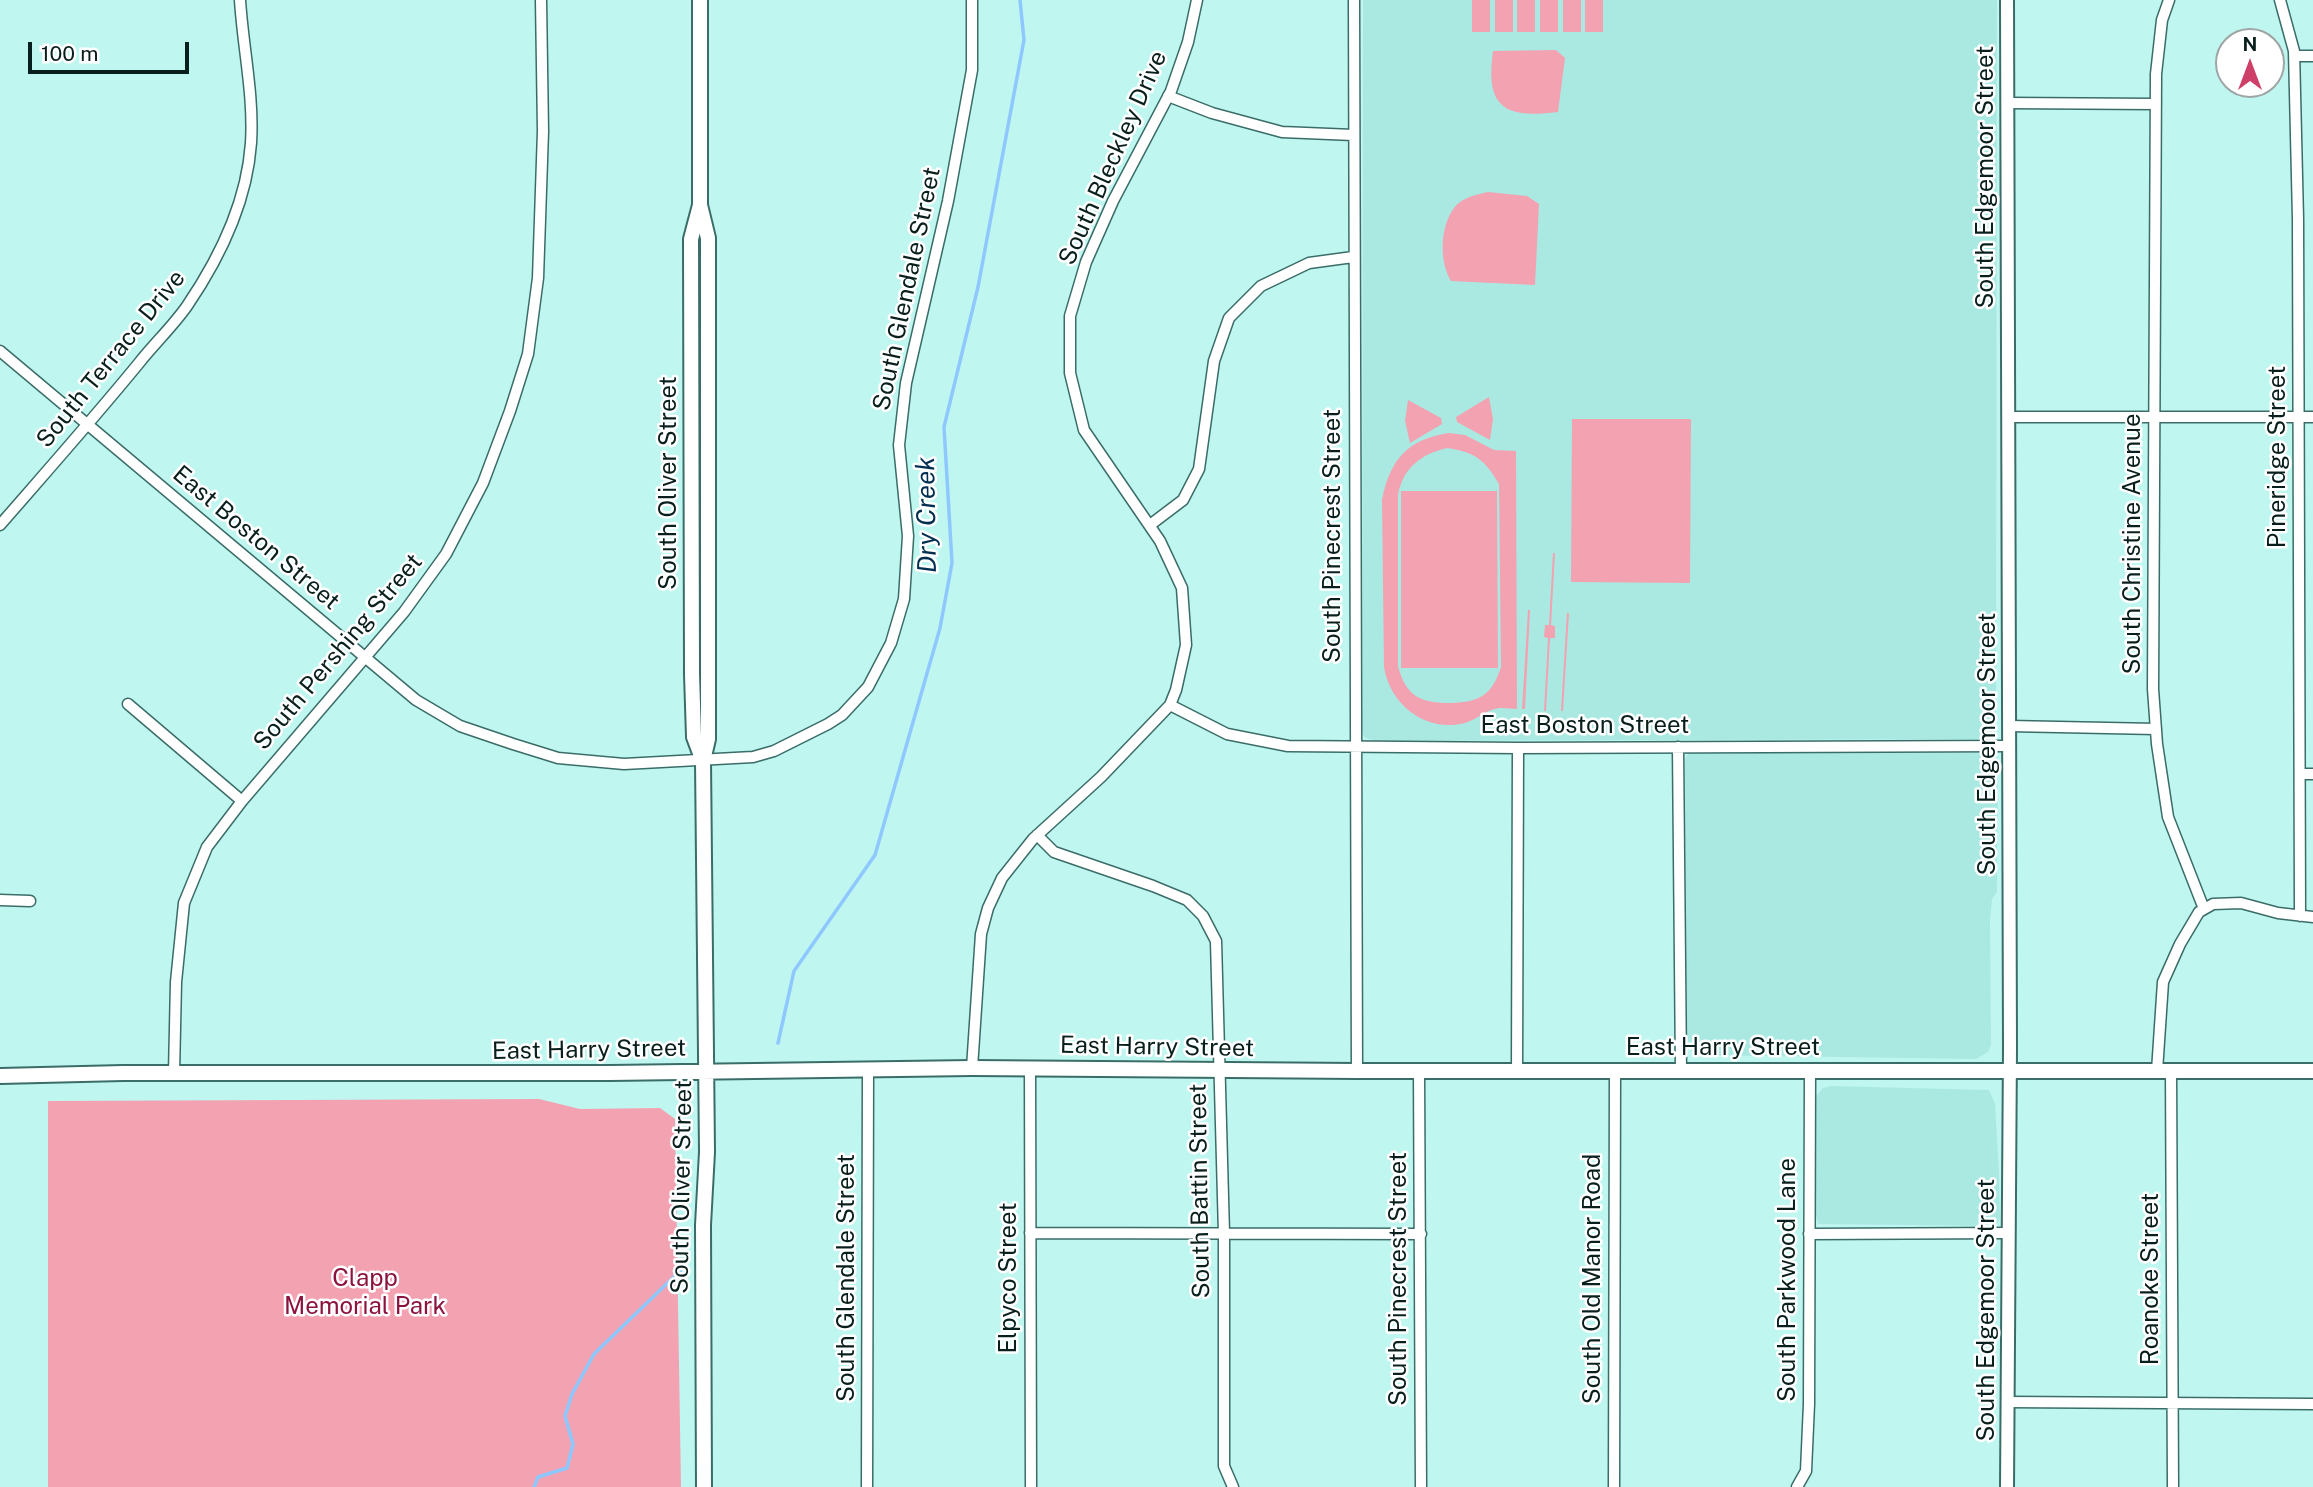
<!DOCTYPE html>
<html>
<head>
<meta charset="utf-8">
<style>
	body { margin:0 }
	#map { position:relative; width:2313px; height:1487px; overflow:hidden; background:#c0f6f0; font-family:"Public Sans",sans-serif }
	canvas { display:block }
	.north { position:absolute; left:2215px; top:28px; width:70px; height:70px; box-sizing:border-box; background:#fff; border:2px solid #9da5a5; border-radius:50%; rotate:0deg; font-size:19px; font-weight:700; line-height:28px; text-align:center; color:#091f1d }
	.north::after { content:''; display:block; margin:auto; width:24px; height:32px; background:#cf4069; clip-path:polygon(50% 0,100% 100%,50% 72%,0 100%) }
	.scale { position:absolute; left:28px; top:42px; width:161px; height:32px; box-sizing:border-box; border:4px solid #091f1d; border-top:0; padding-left:9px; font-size:21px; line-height:24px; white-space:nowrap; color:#091f1d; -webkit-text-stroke:5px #fff; paint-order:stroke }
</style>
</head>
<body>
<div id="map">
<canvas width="2313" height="1487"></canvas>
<div class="north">N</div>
<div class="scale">100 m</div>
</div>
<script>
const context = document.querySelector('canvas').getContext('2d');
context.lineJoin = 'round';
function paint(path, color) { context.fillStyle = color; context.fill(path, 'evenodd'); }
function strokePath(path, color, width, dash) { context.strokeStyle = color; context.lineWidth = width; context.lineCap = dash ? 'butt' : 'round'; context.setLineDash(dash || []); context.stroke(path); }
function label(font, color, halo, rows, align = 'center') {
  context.font = font + ' "Public Sans",sans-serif'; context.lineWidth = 5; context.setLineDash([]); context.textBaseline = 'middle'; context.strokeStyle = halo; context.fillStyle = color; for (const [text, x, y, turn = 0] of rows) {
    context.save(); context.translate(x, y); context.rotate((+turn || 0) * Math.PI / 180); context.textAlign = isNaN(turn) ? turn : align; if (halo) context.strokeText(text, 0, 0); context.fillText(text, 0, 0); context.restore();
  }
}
paint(new Path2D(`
	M 1363,0 L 1997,0 L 1996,732 L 1991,739 L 1376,741 L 1366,738 L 1362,734 Z
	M 1704,751 L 1989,753 L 1998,757 L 1997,892 L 1992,899 L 1990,921 L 1991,1045 L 1988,1052 L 1976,1059 L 1700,1055 L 1692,1052 L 1686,1041 L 1685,759 L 1688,754 Z
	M 1831,1086 L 1989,1090 L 1995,1104 L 1999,1173 L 2000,1218 L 1998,1223 L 1990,1226 L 1818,1224 L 1815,1211 L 1816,1096 L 1823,1088 Z`), '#aae9e2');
paint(new Path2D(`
	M 1472,0 L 1490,0 L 1490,32 L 1472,32 Z
	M 1495,0 L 1513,0 L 1513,32 L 1495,32 Z
	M 1517,0 L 1535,0 L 1535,32 L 1517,32 Z
	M 1540,0 L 1558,0 L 1558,32 L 1540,32 Z
	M 1563,0 L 1581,0 L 1581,32 L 1563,32 Z
	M 1585,0 L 1603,0 L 1603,32 L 1585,32 Z
	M 1556,50 L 1565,58 L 1558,112 C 1504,119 1485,107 1493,51 Z
	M 1488,192 L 1527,196 L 1539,204 L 1535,285 L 1451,281 C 1439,261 1440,227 1454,208 C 1462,197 1476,195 1488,192 Z
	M 1489,397 L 1493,419 L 1490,440 L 1457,422 L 1456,417 Z
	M 1408,400 L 1441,418 L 1442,424 L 1410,443 L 1405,421 Z
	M 1572,419 L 1691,419 L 1690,583 L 1571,582 Z
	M 1449,433 L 1465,435 L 1494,450 L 1516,451 L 1517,709 C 1510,709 1501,707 1495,709 C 1485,711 1476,720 1465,723 C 1426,733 1390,705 1384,667 L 1382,500 C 1390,459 1408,439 1449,433 ZM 1447,448 C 1475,452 1485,460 1499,484 L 1501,667 C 1492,695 1480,702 1451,703 C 1421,703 1406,697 1398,666 L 1398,495 C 1403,468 1421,454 1447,448 Z
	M 1401,491 L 1497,491 L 1498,668 L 1401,668 Z
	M 1553,553 L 1555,553 L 1551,625 L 1555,626 L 1555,638 L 1550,638 L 1546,711 L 1544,711 L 1548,638 L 1544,637 L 1545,625 L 1549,625 Z
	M 1528,610 L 1530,610 L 1525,709 L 1522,709 Z
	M 1567,613 L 1569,613 L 1563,711 L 1561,711 Z
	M 539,1099 L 580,1109 L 660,1108 L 675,1119 L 681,1487 L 48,1487 L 48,1101 Z`), '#f3a2b1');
strokePath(new Path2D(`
	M 778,1043 L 794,971 L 875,855 L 940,628 L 952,563 L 944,427 L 978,287 L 1024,40 L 1020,0
	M 534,1487 L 538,1477 L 567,1468 L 573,1444 L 565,1416 L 572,1394 L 594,1354 L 680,1271`), '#8ec8fe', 3.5);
const minor = new Path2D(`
	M 1354,0 L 1357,1071
	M 2169,0 L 2162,20 L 2156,74 L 2153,689 L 2157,744 L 2168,817 L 2204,909
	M 2280,0 L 2294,51 L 2298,219 L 2300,916
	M 2295,56 L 2313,56
	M 1168,96 L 1212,113 L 1282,132 L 1353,135
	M 2007,103 L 2156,104
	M 0,351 L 416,700 L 460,726 L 513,744 L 558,758 L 624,764 L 753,757 L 774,751 L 828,724 L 842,715 L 868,687 L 891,643 L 904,599 L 908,536 L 899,445 L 906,383 L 948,201 L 972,70 L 972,0
	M 2009,417 L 2313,417
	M 0,525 C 47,471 94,418 139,363 C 154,344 173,326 187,306 C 219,259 247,201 251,143 C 254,95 243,48 240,0
	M 1150,525 L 1183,500 L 1199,469 L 1214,361 L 1229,318 L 1261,286 L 1309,263 L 1353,257
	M 128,704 L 242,801
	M 1170,705 L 1227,734 L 1288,746 L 1518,748 L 2009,746
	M 2009,726 L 2156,729
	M 1678,747 L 1681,1071
	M 2300,774 L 2313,774
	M 1037,835 L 1054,852 L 1153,886 L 1187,900 L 1203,916 L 1216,941 L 1224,1234 L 1224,1466 L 1233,1487
	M 0,900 L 30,901
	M 972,1068 L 981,934 L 988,908 L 1002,878 L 1033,839 L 1101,777 L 1170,705 L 1176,690 L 1186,645 L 1182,588 L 1160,541 L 1084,430 L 1070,373 L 1070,316 L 1086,262 L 1113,201 L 1171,91 L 1188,42 L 1197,0
	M 1030,1069 L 1031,1487
	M 1419,1071 L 1421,1487
	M 1517,1071 L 1518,748
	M 2157,1071 L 2163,982 L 2180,944 L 2199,912 L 2213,904 L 2241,903 L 2278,913 L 2313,917
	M 2171,1071 L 2173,1487
	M 174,1073 L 176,982 L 184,903 L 207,847 L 242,801 L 404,612 L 446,554 L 483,483 L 510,411 L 528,354 L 538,278 L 543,131 L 541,0
	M 1030,1233 L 1421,1234
	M 1809,1234 L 2008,1233
	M 2007,1402 L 2313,1404
	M 867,1487 L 868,1069
	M 1614,1487 L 1615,1071
	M 1797,1487 L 1806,1471 L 1809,1404 L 1810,1071`);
const tertiary = new Path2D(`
	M 2007,0 L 2010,1047 L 2007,1487`);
const secondary = new Path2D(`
	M 700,0 L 700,205 L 691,239 L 692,674 L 694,737 L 703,761
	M 700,205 L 708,238 L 708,739 L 703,761 L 707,1152 L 703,1225 L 704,1487
	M 0,1076 L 123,1073 L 610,1073 L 972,1068 L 1357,1071 L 2313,1071`);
strokePath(minor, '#3a6d68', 13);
strokePath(tertiary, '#3a6d68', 16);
strokePath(secondary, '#3a6d68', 18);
strokePath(minor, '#fff', 10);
strokePath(tertiary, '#fff', 12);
strokePath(secondary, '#fff', 14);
label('24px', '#091f1d', '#fff', [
	["South Bleckley Drive",1113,158,-66],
	["South Edgemoor Street",1986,177,-90],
	["South Glendale Street",907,289,-78],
	["South Terrace Drive",111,359,-51],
	["Pineridge Street",2278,457,-90],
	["South Oliver Street",669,483,-90],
	["South Pinecrest Street",1333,536,-90],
	["East Boston Street",256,538,40],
	["South Christine Avenue",2133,544,-90],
	["South Pershing Street",338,652,-50],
	["East Boston Street",1585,726],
	["South Edgemoor Street",1988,744,-90],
	["East Harry Street",1157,1047,1],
	["East Harry Street",1723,1048],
	["East Harry Street",589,1050,-1],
	["South Oliver Street",682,1187,-89],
	["South Battin Street",1200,1191,-91],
	["South Glendale Street",847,1278,-90],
	["Elpyco Street",1009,1278,-90],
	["South Pinecrest Street",1399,1279,-90],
	["South Old Manor Road",1593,1279,-90],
	["Roanoke Street",2151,1279,-90],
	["South Parkwood Lane",1788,1280,-90],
	["South Edgemoor Street",1987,1310,-90]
]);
label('24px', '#8b133d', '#fff', [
	["Clapp",365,1279],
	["Memorial Park",365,1307]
]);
label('italic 26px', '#012e50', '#fff', [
	["Dry Creek",927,515,-91]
]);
</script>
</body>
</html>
